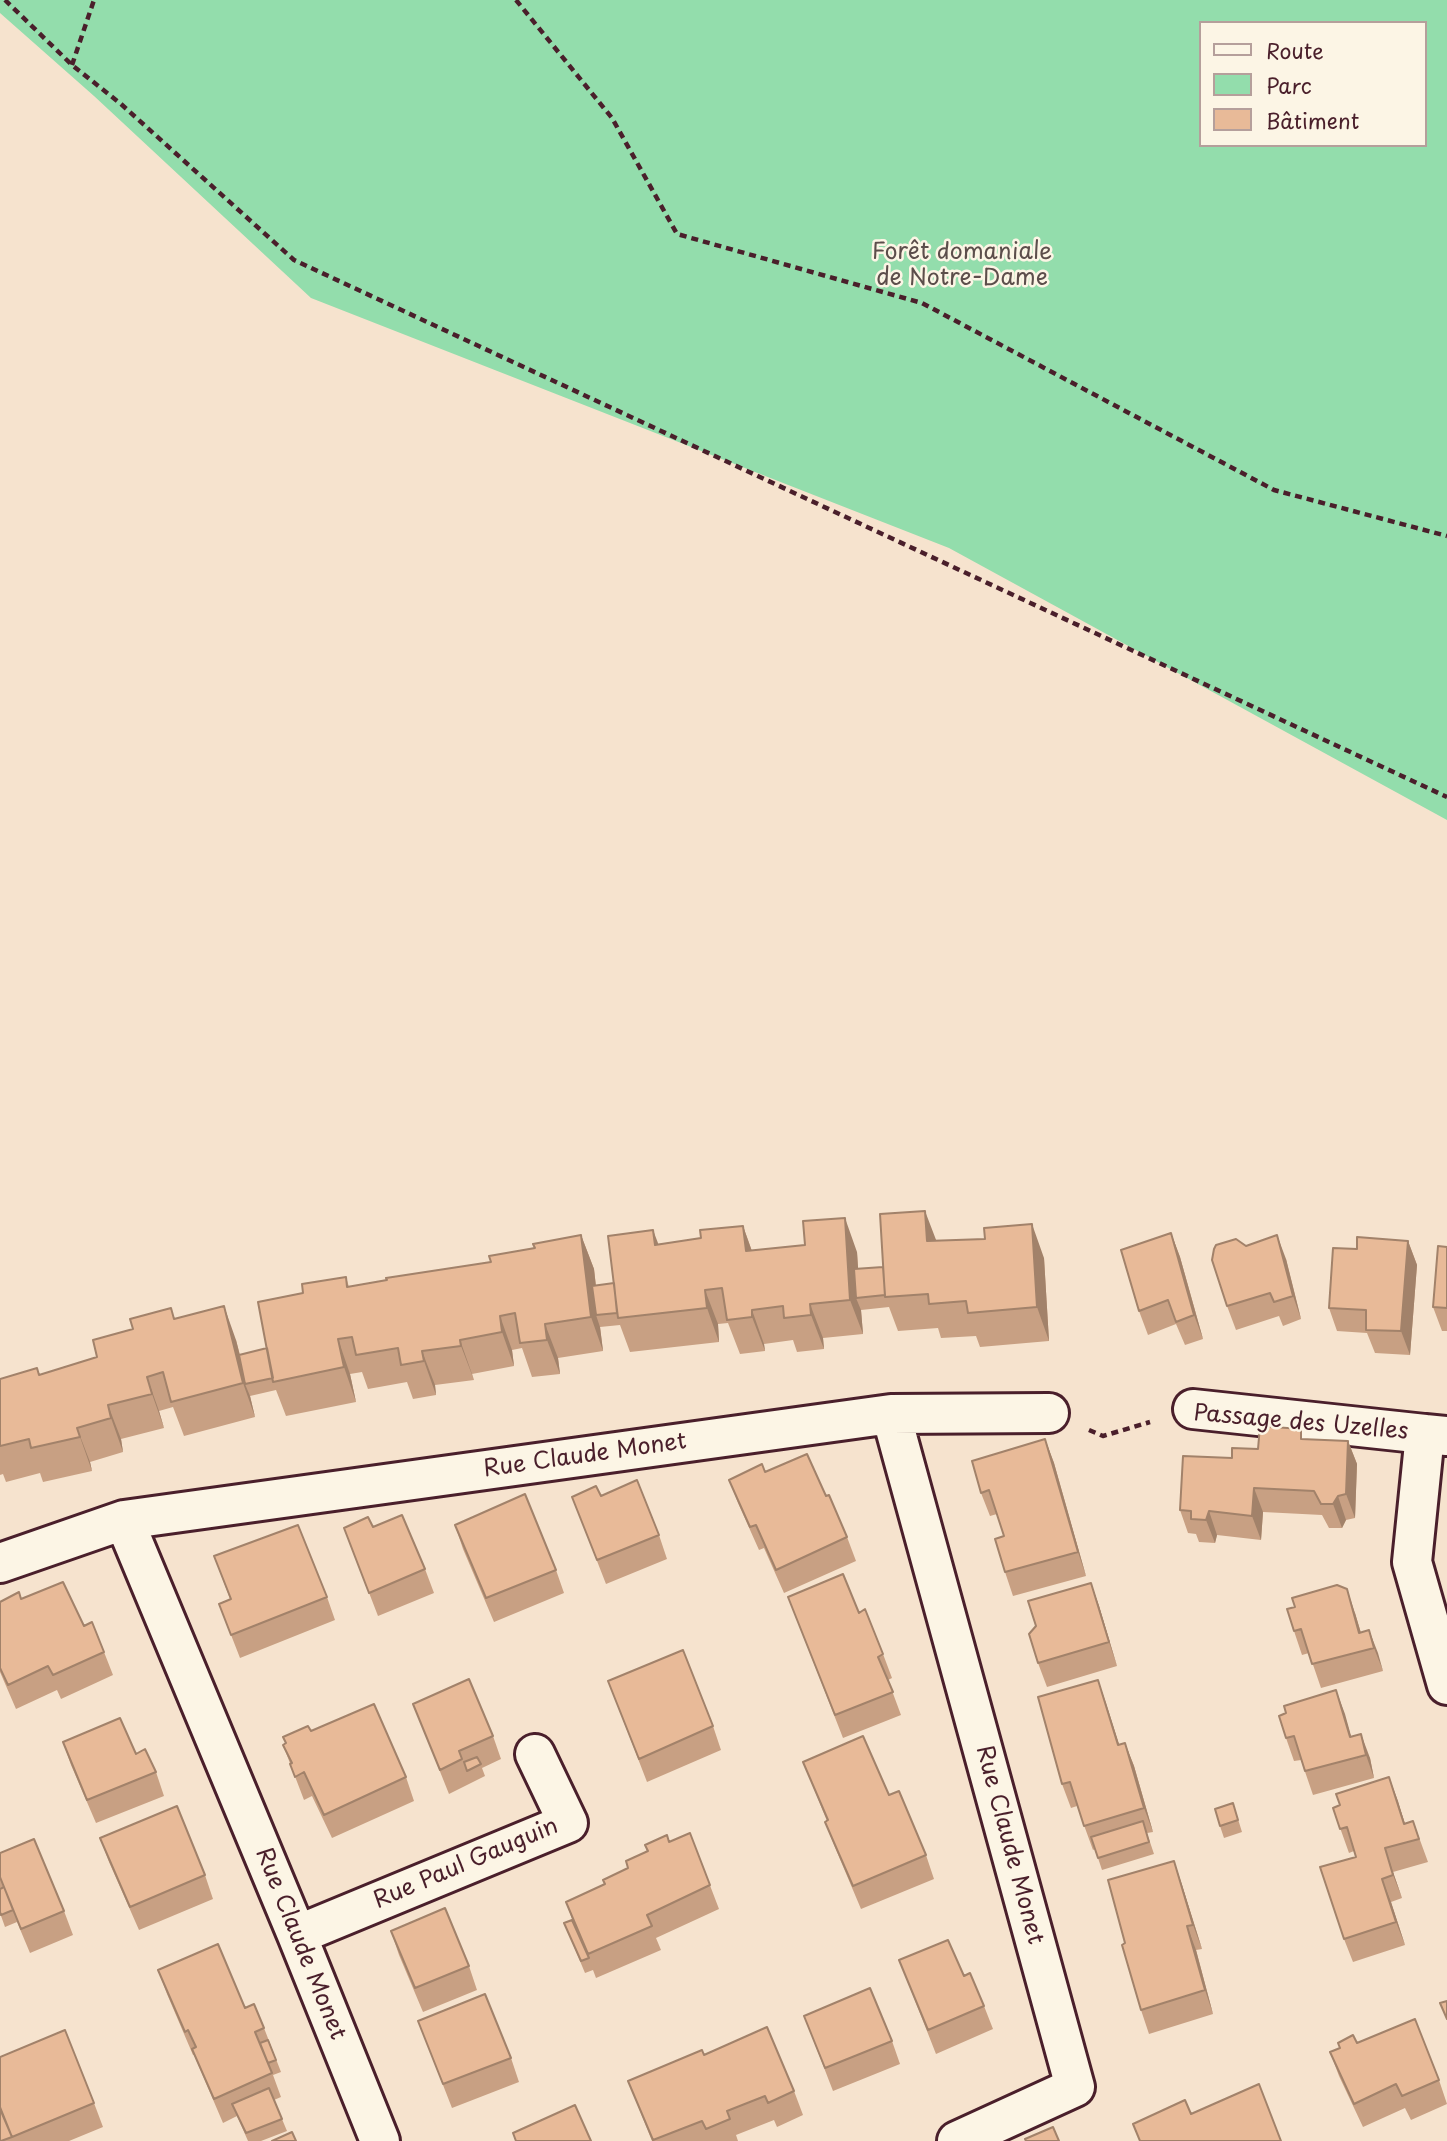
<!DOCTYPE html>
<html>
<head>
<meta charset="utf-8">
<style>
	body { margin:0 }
	#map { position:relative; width:1447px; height:2141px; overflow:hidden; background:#f6e3ce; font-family:"Playpen Sans",sans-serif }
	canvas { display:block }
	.legend { position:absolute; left:1199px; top:21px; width:228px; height:126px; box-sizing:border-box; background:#fcf5e5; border:2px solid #b59f9b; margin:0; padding:9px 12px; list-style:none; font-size:21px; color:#4a1f2b }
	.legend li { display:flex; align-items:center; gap:14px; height:35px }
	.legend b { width:35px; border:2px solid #b59f9b }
</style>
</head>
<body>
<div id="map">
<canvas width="1447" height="2141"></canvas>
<ul class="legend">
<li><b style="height:9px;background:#fcf5e5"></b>Route</li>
<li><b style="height:19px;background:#93ddac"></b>Parc</li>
<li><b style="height:19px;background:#e8ba98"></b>Bâtiment</li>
</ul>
</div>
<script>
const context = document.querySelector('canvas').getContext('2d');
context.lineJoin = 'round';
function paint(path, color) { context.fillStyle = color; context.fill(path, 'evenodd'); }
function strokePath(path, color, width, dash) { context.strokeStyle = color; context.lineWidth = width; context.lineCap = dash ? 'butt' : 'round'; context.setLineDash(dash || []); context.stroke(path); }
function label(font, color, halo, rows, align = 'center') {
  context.font = font + ' "Playpen Sans",sans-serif'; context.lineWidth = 5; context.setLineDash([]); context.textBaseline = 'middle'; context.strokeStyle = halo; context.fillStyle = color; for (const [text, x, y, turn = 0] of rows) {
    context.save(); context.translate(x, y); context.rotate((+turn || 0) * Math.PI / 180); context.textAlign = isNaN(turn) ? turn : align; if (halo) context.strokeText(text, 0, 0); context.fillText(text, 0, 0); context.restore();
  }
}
paint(new Path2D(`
	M 0,0 L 1447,0 L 1447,820 L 949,548 L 311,298 L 94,96 L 0,13 ZM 1200,23 L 1424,23 L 1424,145 L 1200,145 Z`), '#93ddac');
const street = new Path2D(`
	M 1193,1409 L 1425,1434
	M 891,1414 L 1075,2087 L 957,2141
	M 1447,1436 L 1425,1434 L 1412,1562 L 1447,1685
	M 0,1563 L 124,1520
	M 297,1935 L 568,1823 L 535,1754
	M 380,2141 L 297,1935 L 124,1520 L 891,1414 L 1049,1413`);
strokePath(street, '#4a1f2b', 44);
strokePath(new Path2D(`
	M 5,0 L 72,65 L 121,104 L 294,260 L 1447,797
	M 516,0 L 612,118 L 677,234 L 922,303 L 1274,490 L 1447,536
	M 72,65 L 94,0
	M 1089,1430 L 1103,1436 L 1150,1422`), '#4a1f2b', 4.5, [7, 5]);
strokePath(street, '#fcf5e5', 38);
paint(new Path2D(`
	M 743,1226 L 752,1251 L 857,1252 L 858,1269 L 883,1267 L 936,1240 L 1044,1258 L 1049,1341 L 980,1347 L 976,1336 L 941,1338 L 938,1328 L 898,1331 L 889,1307 L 861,1310 L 863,1334 L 823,1338 L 824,1349 L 797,1352 L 793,1340 L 764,1344 L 765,1351 L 740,1354 L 728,1323 L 718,1324 L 719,1342 L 630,1352 L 620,1325 L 600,1327 L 603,1351 L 558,1358 L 560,1374 L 532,1377 L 522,1348 L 512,1350 L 514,1366 L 472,1374 L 474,1380 L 435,1385 L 436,1395 L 413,1399 L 407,1382 L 368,1389 L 362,1372 L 350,1374 L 356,1402 L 286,1416 L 276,1390 L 250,1396 L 255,1417 L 184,1436 L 173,1407 L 159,1411 L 164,1428 L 121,1439 L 123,1452 L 90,1462 L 92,1471 L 43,1482 L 40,1473 L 6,1482 L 3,1474 L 0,1475 L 0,1379 L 37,1368 L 39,1375 L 97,1357 L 176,1319 L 236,1340 L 240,1355 L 267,1348 L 303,1293 L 346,1277 L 349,1287 L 491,1262 L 581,1235 L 594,1269 L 596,1286 L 614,1283 L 659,1244 L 701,1238 Z
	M 1171,1233 L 1180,1257 L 1203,1339 L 1185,1345 L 1176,1324 L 1148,1335 L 1139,1311 Z
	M 1408,1241 L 1417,1265 L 1410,1355 L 1375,1353 L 1367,1333 L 1337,1331 L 1329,1308 L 1357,1249 Z
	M 1246,1246 L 1286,1259 L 1301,1319 L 1283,1326 L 1279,1316 L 1236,1330 L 1227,1306 Z
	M 1447,1247 L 1447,1331 L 1442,1331 L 1433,1307 Z
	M 1045,1439 L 1054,1463 L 1086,1576 L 1013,1596 L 1005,1572 L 1004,1536 L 997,1514 L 990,1516 L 981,1493 Z
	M 1305,1439 L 1348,1441 L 1357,1464 L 1355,1518 L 1346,1520 L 1342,1528 L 1329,1528 L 1322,1515 L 1263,1512 L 1261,1540 L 1217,1535 L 1215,1543 L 1199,1542 L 1196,1534 L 1188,1533 L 1180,1510 L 1232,1458 L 1258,1449 Z
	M 765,1472 L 826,1496 L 847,1537 L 856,1561 L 784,1593 L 764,1548 L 759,1550 L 738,1503 L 729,1480 Z
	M 601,1496 L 659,1535 L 667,1559 L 606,1584 L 572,1497 Z
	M 455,1525 L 556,1570 L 564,1593 L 494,1622 L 463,1549 Z
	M 373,1527 L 425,1569 L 434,1593 L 378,1616 L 344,1528 Z
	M 214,1556 L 327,1597 L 335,1620 L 240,1658 L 219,1604 L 230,1599 Z
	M 1091,1583 L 1099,1606 L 1117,1666 L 1047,1687 L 1038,1663 Z
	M 788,1597 L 859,1613 L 883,1654 L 892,1678 L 888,1680 L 901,1715 L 843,1738 Z
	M 21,1599 L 84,1626 L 104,1652 L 113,1675 L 61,1699 L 57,1690 L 16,1709 L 0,1672 L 0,1602 Z
	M 1355,1613 L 1361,1633 L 1369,1630 L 1383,1671 L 1321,1688 L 1309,1653 L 1302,1655 L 1294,1631 Z
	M 1098,1680 L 1119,1745 L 1125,1743 L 1134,1766 L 1153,1832 L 1147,1833 L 1154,1854 L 1102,1870 L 1095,1849 L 1093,1850 L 1077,1806 L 1071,1808 L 1062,1784 Z
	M 608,1681 L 713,1726 L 721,1750 L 647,1782 Z
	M 1336,1690 L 1351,1737 L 1370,1758 L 1374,1778 L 1313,1795 L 1301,1760 L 1294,1761 L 1286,1738 L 1286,1713 Z
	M 413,1704 L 493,1736 L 501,1759 L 482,1768 L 485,1776 L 449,1794 Z
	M 311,1731 L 406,1777 L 414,1801 L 332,1838 L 312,1796 L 304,1800 L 283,1745 L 286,1744 L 283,1737 Z
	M 63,1742 L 136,1754 L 156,1772 L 164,1796 L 96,1823 L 71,1765 Z
	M 803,1762 L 889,1795 L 926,1855 L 934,1879 L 861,1909 L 834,1845 L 825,1822 L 827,1821 Z
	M 1389,1777 L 1405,1823 L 1413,1821 L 1428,1862 L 1393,1872 L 1402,1898 L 1391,1902 L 1405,1945 L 1353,1962 L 1344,1939 L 1356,1857 L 1354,1851 L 1349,1853 L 1333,1808 L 1340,1805 Z
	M 1233,1803 L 1242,1832 L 1224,1838 L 1220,1826 Z
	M 690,1833 L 719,1909 L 656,1938 L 661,1950 L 596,1978 L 593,1970 L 585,1973 L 564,1923 L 573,1922 L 566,1902 L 605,1884 L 628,1868 L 647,1851 L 645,1845 L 669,1842 Z
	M 100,1838 L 205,1875 L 213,1899 L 139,1930 L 109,1862 Z
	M 0,1853 L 64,1911 L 73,1935 L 30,1953 L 17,1922 L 5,1927 L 0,1913 Z
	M 1174,1861 L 1182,1885 L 1202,1949 L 1196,1950 L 1213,2014 L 1149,2034 L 1141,2010 L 1125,1943 Z
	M 391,1931 L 469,1966 L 477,1990 L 423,2012 L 399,1955 Z
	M 899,1960 L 964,1976 L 984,2006 L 993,2029 L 936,2054 Z
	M 158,1970 L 245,2008 L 264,2028 L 281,2072 L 273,2075 L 281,2097 L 274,2100 L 287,2131 L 261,2141 L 248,2141 L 237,2116 L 223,2123 L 194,2055 L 193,2055 L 167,1994 Z
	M 804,2016 L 892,2041 L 900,2064 L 833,2091 Z
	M 418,2021 L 511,2058 L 519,2082 L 452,2108 Z
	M 1338,2043 L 1357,2043 L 1439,2080 L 1447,2104 L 1411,2120 L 1405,2108 L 1363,2127 L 1339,2076 L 1330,2052 L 1340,2048 Z
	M 704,2054 L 794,2091 L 803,2115 L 777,2127 L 774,2120 L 736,2135 L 738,2141 L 652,2141 L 628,2081 Z
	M 94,2103 L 103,2127 L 69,2141 L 0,2141 Z`), '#c8a083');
paint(new Path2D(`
	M 925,1211 L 938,1245 L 927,1241 Z
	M 845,1218 L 857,1252 L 860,1297 L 856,1298 L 861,1310 L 863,1334 L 850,1300 Z
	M 1032,1224 L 1044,1258 L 1049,1341 L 1037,1307 Z
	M 743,1226 L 755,1260 L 746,1251 Z
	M 653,1230 L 666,1264 L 655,1245 Z
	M 1171,1233 L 1180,1257 L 1203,1339 L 1194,1315 Z
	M 581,1235 L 594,1269 L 599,1315 L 596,1315 L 600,1327 L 603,1351 L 591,1317 Z
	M 1277,1235 L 1286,1259 L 1301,1319 L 1293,1296 Z
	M 1408,1241 L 1417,1265 L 1410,1355 L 1401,1331 Z
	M 705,1290 L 718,1324 L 719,1342 L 707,1308 Z
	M 810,1304 L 823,1338 L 824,1349 L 811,1315 Z
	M 224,1306 L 236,1340 L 247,1384 L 245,1384 L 250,1396 L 255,1417 L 243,1383 Z
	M 752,1310 L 764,1344 L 765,1351 L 752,1317 Z
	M 500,1316 L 512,1350 L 514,1366 L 502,1332 Z
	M 545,1324 L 558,1358 L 560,1374 L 547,1340 Z
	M 338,1339 L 350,1374 L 356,1402 L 344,1367 Z
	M 460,1340 L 472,1374 L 474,1380 L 461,1346 Z
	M 422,1351 L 435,1385 L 436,1395 L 424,1361 Z
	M 147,1377 L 159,1411 L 164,1428 L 152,1394 Z
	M 108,1405 L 121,1439 L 123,1452 L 111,1418 Z
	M 77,1428 L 90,1462 L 92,1471 L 80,1437 Z
	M 1045,1439 L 1054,1463 L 1086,1576 L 1078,1552 Z
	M 1348,1441 L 1357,1464 L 1355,1518 L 1346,1494 Z
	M 1254,1488 L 1263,1512 L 1261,1540 L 1252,1516 Z
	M 1338,1496 L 1346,1520 L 1342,1528 L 1333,1504 Z
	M 1209,1511 L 1217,1535 L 1215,1543 L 1206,1520 Z
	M 1091,1583 L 1099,1606 L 1117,1666 L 1109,1642 Z
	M 1347,1589 L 1355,1613 L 1366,1650 L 1359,1633 Z
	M 1369,1630 L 1378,1653 L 1383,1671 L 1374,1648 Z
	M 1098,1680 L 1106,1703 L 1127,1769 L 1118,1745 Z
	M 1336,1690 L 1345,1714 L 1358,1761 L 1350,1737 Z
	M 1361,1734 L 1370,1758 L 1374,1778 L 1366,1755 Z
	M 1125,1743 L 1134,1766 L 1153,1832 L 1144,1808 Z
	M 1389,1777 L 1398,1801 L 1410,1841 L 1404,1824 Z
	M 1385,1848 L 1393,1872 L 1402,1898 L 1393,1875 Z
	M 1174,1861 L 1182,1885 L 1202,1949 L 1193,1925 Z
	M 1382,1879 L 1391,1902 L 1405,1945 L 1396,1922 Z
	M 1187,1926 L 1196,1950 L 1213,2014 L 1205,1990 Z`), '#a2826a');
const building = new Path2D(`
	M 925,1211 L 927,1241 L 985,1239 L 984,1228 L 1032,1224 L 1037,1307 L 968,1313 L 966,1301 L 929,1304 L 928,1294 L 885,1297 L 880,1214 Z
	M 845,1218 L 850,1300 L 810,1304 L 811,1315 L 784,1318 L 783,1306 L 752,1310 L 752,1317 L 727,1320 L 722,1288 L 705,1290 L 707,1308 L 618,1318 L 608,1236 L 653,1230 L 655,1245 L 701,1238 L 700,1230 L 743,1226 L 746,1251 L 805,1245 L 803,1221 Z
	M 1171,1233 L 1194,1315 L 1176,1322 L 1168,1300 L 1139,1311 L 1121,1250 Z
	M 581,1235 L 591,1317 L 545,1324 L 547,1340 L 520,1343 L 515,1313 L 500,1316 L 502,1332 L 460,1340 L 461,1346 L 422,1351 L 424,1361 L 401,1365 L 398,1348 L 356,1355 L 352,1337 L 338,1339 L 344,1367 L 273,1382 L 258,1302 L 303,1293 L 302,1284 L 346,1277 L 347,1287 L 387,1280 L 386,1278 L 491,1262 L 489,1256 L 535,1248 L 533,1244 Z
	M 1277,1235 L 1293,1296 L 1274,1302 L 1270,1293 L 1227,1306 L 1212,1260 L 1214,1249 L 1216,1245 L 1236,1239 L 1246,1246 Z
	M 1357,1237 L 1408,1241 L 1401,1331 L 1366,1330 L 1366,1310 L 1329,1308 L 1333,1248 L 1357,1249 Z
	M 1438,1246 L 1447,1247 L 1447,1308 L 1433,1307 Z
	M 883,1267 L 885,1295 L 856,1298 L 854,1269 Z
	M 614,1283 L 617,1313 L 596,1315 L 592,1286 Z
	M 224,1306 L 243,1383 L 171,1402 L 163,1372 L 147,1377 L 152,1394 L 108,1405 L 111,1418 L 77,1428 L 80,1437 L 31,1448 L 29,1439 L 0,1446 L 0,1379 L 37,1368 L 39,1375 L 97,1357 L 93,1340 L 133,1329 L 130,1319 L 171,1308 L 174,1319 Z
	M 267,1348 L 273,1378 L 245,1384 L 239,1355 Z
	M 1260,1426 L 1301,1429 L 1301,1439 L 1348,1441 L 1346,1494 L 1338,1496 L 1333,1504 L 1321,1504 L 1314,1491 L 1254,1488 L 1252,1516 L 1209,1511 L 1206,1520 L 1191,1519 L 1191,1511 L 1180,1510 L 1183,1456 L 1232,1458 L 1232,1448 L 1258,1449 Z
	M 1045,1439 L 1078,1552 L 1005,1572 L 995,1539 L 1004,1536 L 989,1490 L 981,1493 L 972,1461 Z
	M 807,1454 L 826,1496 L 829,1495 L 847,1537 L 776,1570 L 756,1525 L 750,1527 L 729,1480 L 762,1464 L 765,1472 Z
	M 637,1480 L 659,1535 L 597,1560 L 572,1497 L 596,1486 L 601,1496 Z
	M 525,1494 L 556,1570 L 486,1598 L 455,1525 Z
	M 402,1515 L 425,1569 L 369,1593 L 344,1528 L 368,1517 L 373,1527 Z
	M 298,1525 L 327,1597 L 231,1635 L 219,1604 L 231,1599 L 214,1556 Z
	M 843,1574 L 859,1613 L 865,1609 L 883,1654 L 878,1657 L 893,1692 L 835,1715 L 788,1597 Z
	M 63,1582 L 84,1626 L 92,1622 L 104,1652 L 53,1675 L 48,1666 L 8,1685 L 0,1668 L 0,1602 L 19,1592 L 21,1599 Z
	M 1091,1583 L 1109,1642 L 1038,1663 L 1029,1634 L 1036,1626 L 1028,1601 Z
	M 1337,1585 L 1347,1589 L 1359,1633 L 1369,1630 L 1374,1648 L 1312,1664 L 1301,1629 L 1294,1631 L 1287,1609 L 1295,1607 L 1292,1598 Z
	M 683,1650 L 713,1726 L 639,1759 L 608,1681 Z
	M 469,1679 L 493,1736 L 459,1751 L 462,1759 L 440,1770 L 413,1704 Z
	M 1098,1680 L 1118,1745 L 1125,1743 L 1144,1808 L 1084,1826 L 1070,1782 L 1062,1784 L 1038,1697 Z
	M 1336,1690 L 1350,1737 L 1361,1734 L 1366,1755 L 1305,1771 L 1294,1736 L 1286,1738 L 1279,1716 L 1286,1713 L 1284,1706 Z
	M 374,1704 L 406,1777 L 324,1815 L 304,1772 L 295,1777 L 290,1764 L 292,1763 L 283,1745 L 286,1743 L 283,1737 L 308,1726 L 311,1731 Z
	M 120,1718 L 136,1754 L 145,1749 L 156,1772 L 87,1800 L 63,1742 Z
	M 863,1736 L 889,1795 L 899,1791 L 926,1855 L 853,1886 L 825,1822 L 828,1820 L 803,1762 Z
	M 477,1757 L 481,1764 L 467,1771 L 464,1762 Z
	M 1389,1777 L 1404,1824 L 1413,1821 L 1419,1839 L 1385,1848 L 1393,1875 L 1382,1879 L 1396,1922 L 1344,1939 L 1320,1867 L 1356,1857 L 1347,1827 L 1340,1829 L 1333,1808 L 1340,1805 L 1336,1794 Z
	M 1233,1803 L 1238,1820 L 1220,1826 L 1215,1809 Z
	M 177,1806 L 205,1875 L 130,1907 L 100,1838 Z
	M 1143,1821 L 1149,1842 L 1098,1858 L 1091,1837 Z
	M 690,1833 L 710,1885 L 647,1915 L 652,1926 L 588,1954 L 566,1902 L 605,1884 L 603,1880 L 628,1868 L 626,1861 L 648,1851 L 645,1845 L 667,1835 L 669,1842 Z
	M 34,1839 L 64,1911 L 21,1929 L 0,1877 L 0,1853 Z
	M 1174,1861 L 1193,1925 L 1187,1926 L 1205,1990 L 1141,2010 L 1122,1945 L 1125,1943 L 1108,1880 Z
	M 4,1887 L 13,1910 L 1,1915 L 0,1912 L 0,1889 Z
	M 445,1908 L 469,1966 L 415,1988 L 391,1931 Z
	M 572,1920 L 589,1958 L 581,1961 L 564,1923 Z
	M 948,1940 L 964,1976 L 970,1973 L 984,2006 L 928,2030 L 899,1960 Z
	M 218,1944 L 245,2008 L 254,2004 L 264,2028 L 255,2032 L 272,2073 L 214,2099 L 192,2049 L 196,2047 L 188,2030 L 185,2032 L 158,1970 Z
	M 870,1988 L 892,2041 L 825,2068 L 804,2016 Z
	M 485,1994 L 511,2058 L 443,2084 L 418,2021 Z
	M 1447,2001 L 1447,2019 L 1440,2003 Z
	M 1415,2019 L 1439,2080 L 1402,2096 L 1396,2084 L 1354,2104 L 1330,2052 L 1340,2048 L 1338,2043 L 1353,2035 L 1357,2043 Z
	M 767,2027 L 794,2091 L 768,2103 L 765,2096 L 727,2111 L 730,2119 L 706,2129 L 702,2121 L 653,2140 L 628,2081 L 702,2050 L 704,2055 Z
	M 65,2030 L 94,2103 L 12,2137 L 0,2107 L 0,2057 Z
	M 268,2040 L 276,2060 L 268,2063 L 260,2043 Z
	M 1259,2084 L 1281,2141 L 1140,2141 L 1133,2124 L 1185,2100 L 1191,2114 Z
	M 269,2088 L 282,2119 L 246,2133 L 232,2104 Z
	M 575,2105 L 591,2141 L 516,2141 L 513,2133 Z
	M 0,2109 L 12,2137 L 1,2141 L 0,2141 Z
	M 1053,2127 L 1059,2141 L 1026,2141 L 1025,2139 Z
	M 292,2132 L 296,2141 L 272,2141 Z`);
paint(building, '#e8ba98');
strokePath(building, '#a2826a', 2);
label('23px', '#5c4e4b', '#fcf5e5', [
	["Forêt domaniale",962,253],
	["de Notre-Dame",962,279]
]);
label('23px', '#4a1f2b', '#fcf5e5', [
	["Passage des Uzelles",1301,1423,5],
	["Rue Claude Monet",585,1456,-8],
	["Rue Claude Monet",1009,1845,75],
	["Rue Paul Gauguin",466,1864,-23],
	["Rue Claude Monet",300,1944,68]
]);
</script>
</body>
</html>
